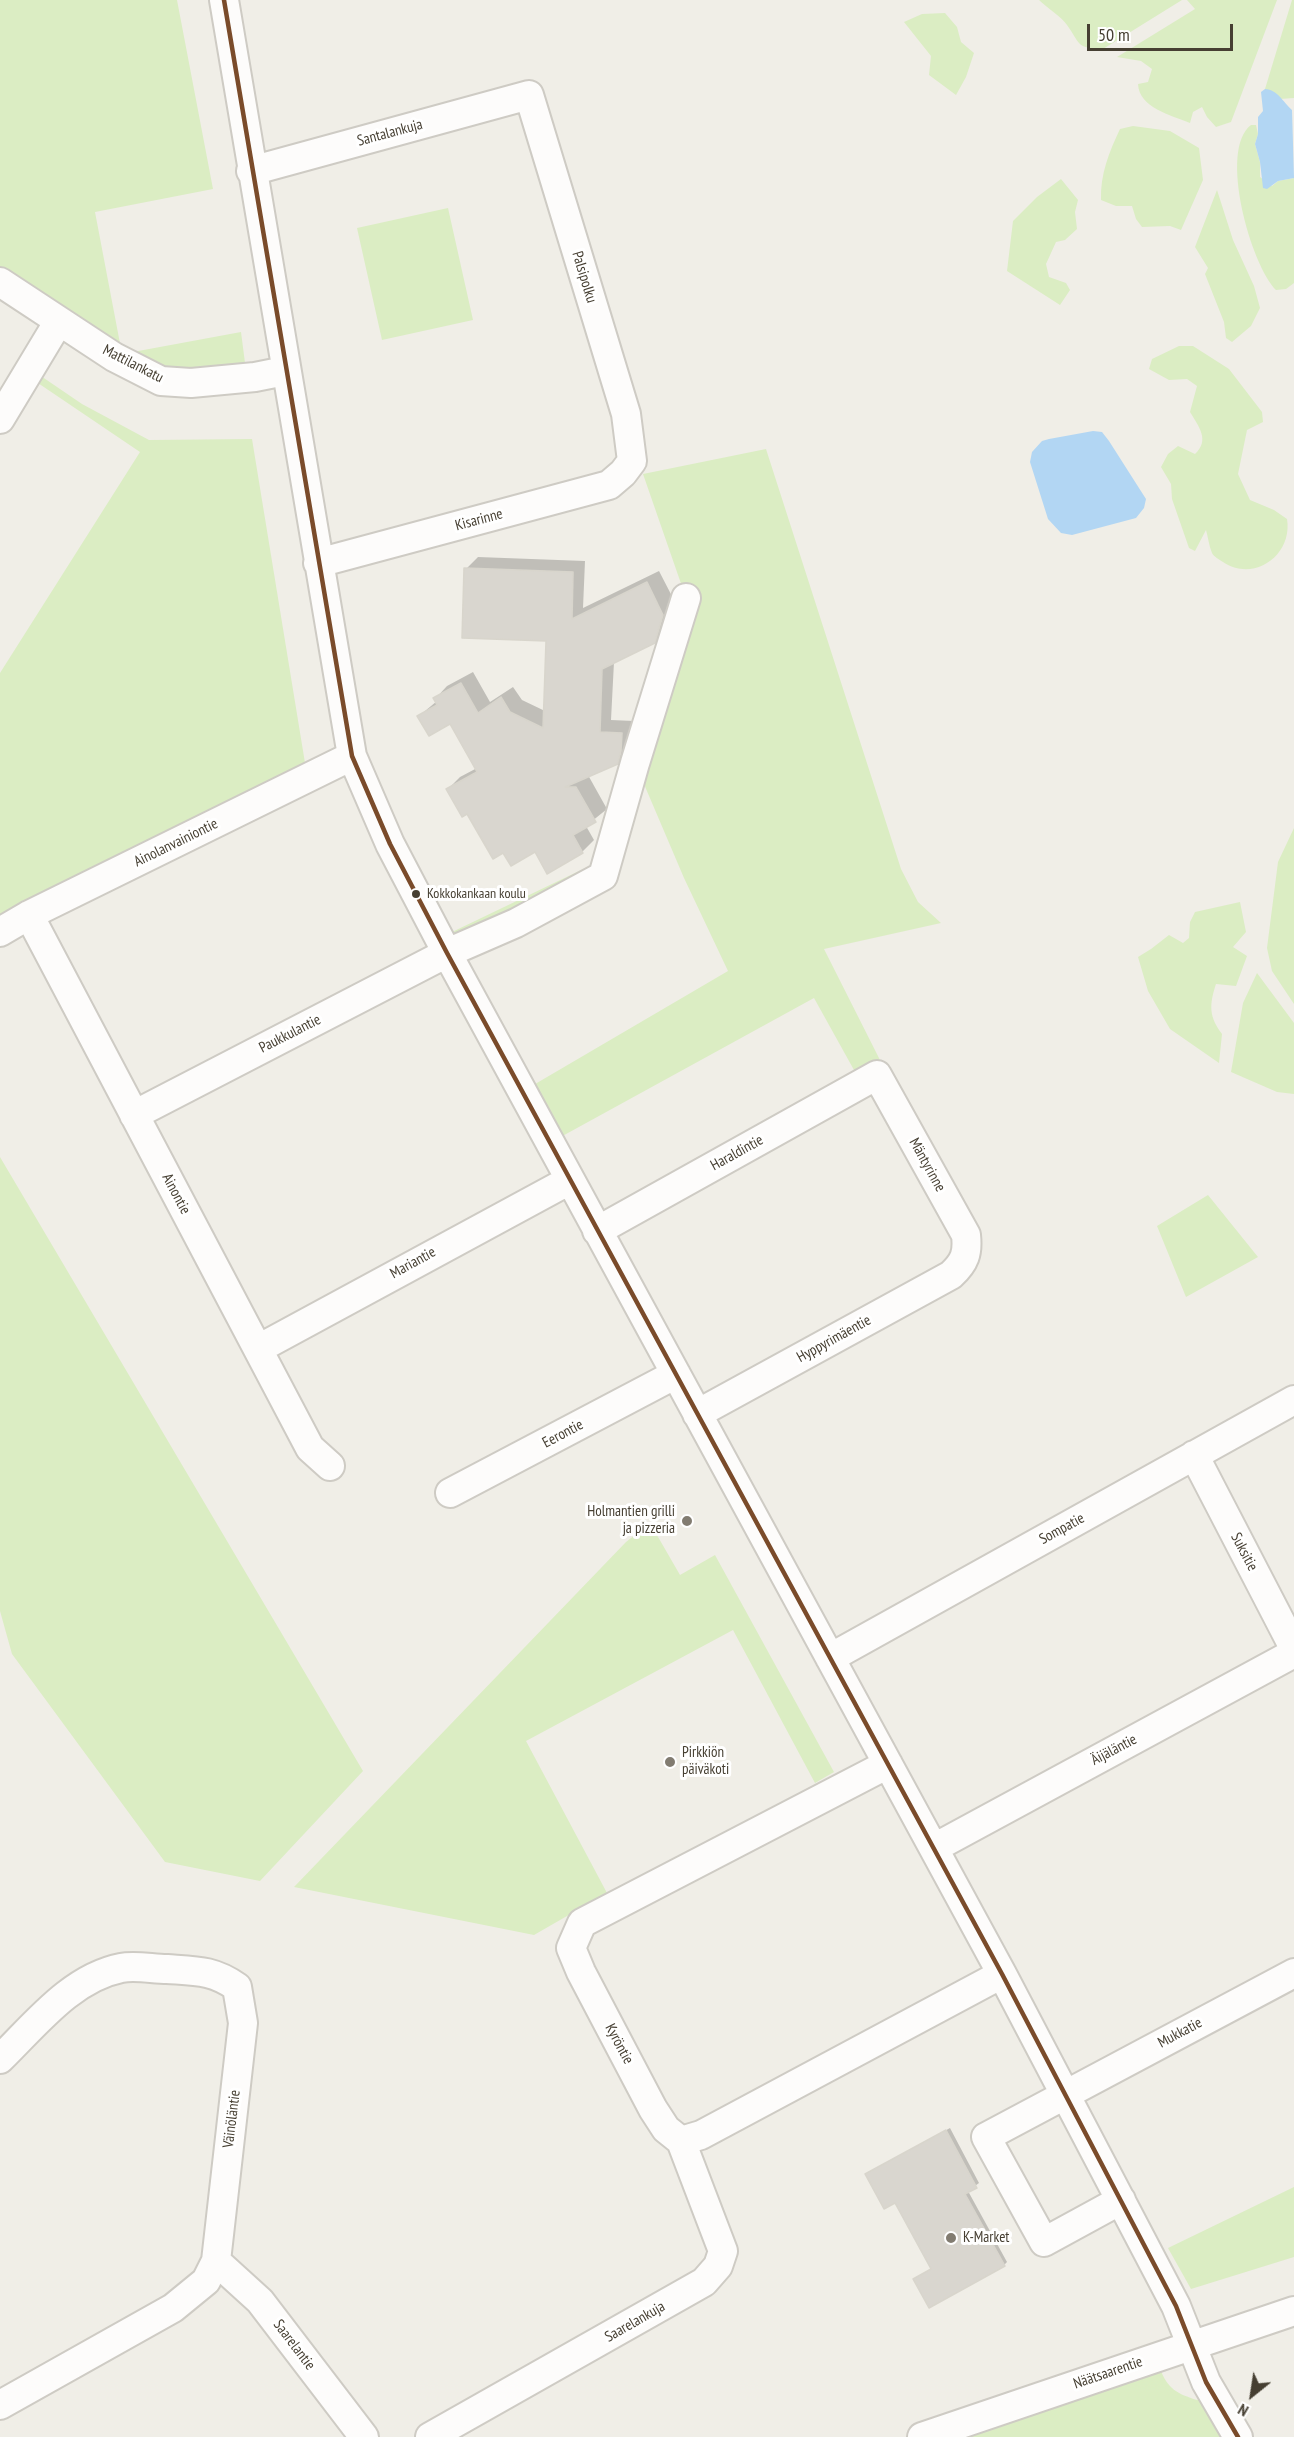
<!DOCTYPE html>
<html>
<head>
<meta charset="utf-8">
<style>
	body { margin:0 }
	#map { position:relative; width:1294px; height:2437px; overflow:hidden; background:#f0eee7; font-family:"PT Sans Narrow",sans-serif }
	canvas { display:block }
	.north { position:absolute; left:1222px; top:2365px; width:60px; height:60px; -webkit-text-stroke:4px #fff; paint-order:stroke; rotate:210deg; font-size:16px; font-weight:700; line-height:24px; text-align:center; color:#463f32 }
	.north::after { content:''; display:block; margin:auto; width:21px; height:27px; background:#463f32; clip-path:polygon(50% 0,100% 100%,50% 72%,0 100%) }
	.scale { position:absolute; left:1087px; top:24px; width:146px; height:27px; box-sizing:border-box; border:3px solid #463f32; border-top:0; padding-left:8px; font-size:18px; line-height:21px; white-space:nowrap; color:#463f32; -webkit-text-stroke:4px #fff; paint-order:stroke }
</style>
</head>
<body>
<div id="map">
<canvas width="1294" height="2437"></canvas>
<div class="north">N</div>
<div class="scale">50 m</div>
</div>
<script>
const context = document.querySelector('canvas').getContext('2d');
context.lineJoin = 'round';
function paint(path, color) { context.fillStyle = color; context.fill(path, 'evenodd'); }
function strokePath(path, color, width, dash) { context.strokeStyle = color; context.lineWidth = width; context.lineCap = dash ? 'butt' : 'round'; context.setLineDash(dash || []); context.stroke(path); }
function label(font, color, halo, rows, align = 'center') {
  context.font = font + ' "PT Sans Narrow",sans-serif'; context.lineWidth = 6; context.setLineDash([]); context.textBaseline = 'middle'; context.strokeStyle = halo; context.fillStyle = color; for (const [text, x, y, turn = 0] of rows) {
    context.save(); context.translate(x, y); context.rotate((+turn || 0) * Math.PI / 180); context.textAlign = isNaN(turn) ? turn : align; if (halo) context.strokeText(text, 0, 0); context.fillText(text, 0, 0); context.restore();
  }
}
paint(new Path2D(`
	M 0,0 L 177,0 L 213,189 L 95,212 L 122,354 L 241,332 L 248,386 L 143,384 L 101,366 L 0,294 Z
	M 1039,0 L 1182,0 L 1103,49 C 1075,48 1081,44 1067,25 C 1062,17 1046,7 1039,0 Z
	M 1187,0 L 1277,0 L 1231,122 L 1216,127 L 1207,117 L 1202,107 L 1193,112 L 1190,123 C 1171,115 1139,108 1138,84 L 1148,82 L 1152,69 L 1141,61 L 1117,57 L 1195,9 Z
	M 1292,0 L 1294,0 L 1294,98 L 1280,99 L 1265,89 Z
	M 945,13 L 957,27 L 961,42 L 974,53 L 966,77 L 956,95 L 929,75 L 931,56 L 904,22 L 922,14 Z
	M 1251,125 L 1256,125 L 1258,134 L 1255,144 L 1260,162 L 1260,177 L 1272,186 L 1278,181 L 1294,178 L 1294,283 L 1286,289 L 1276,290 C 1251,265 1218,150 1251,125 Z
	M 1133,126 L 1170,131 L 1199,148 L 1203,180 L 1181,230 L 1170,226 L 1142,227 L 1136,219 L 1132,206 L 1116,206 L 1101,200 C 1100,175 1109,152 1120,129 Z
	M 1061,179 L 1078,200 L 1075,212 L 1077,229 L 1065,240 L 1056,242 L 1046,264 L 1049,277 L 1066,283 L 1070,290 L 1060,305 L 1007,271 L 1013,221 L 1037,197 Z
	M 1217,190 L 1233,240 L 1254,286 L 1260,308 L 1251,326 L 1232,342 L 1226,338 L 1224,322 L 1205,274 L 1208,268 L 1195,247 Z
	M 448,208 L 473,320 L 382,340 L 357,228 Z
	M 1193,346 L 1229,369 L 1262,412 L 1263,422 L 1247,430 L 1238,474 L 1250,500 L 1274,510 L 1287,519 C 1293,555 1254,583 1223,562 C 1219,559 1214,557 1212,553 C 1209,546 1208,537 1206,530 L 1195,551 L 1189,548 L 1172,499 L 1171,484 L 1161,467 L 1168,454 L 1178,446 L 1195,454 C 1210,440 1199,427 1190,412 L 1197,386 L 1187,379 L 1169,380 L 1149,369 L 1152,359 L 1179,346 Z
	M 35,372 L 82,404 L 149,440 L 252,439 L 305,763 L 0,917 L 0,673 L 140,452 L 32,379 Z
	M 766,449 L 901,869 L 918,902 L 941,923 L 824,949 L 883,1066 L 859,1079 L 814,998 L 557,1139 L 530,1087 L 728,971 L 684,878 L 635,763 L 686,598 L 643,474 Z
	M 1294,828 L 1294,1004 L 1272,971 L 1267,948 L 1278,862 Z
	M 604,859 L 457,945 L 450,933 Z
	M 1240,902 L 1246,932 L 1233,947 L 1247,956 L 1236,986 L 1216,984 C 1209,1005 1209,1017 1222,1034 L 1219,1063 L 1170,1029 L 1148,991 L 1138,957 L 1151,949 L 1169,935 L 1183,943 L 1189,938 L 1190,922 L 1195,912 Z
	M 1257,973 L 1294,1023 L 1294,1094 L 1277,1092 L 1231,1072 L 1243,1003 Z
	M 0,1157 L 363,1771 L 260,1881 L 165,1862 L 12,1654 L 0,1611 Z
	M 1208,1195 L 1258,1257 L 1186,1297 L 1157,1226 Z
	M 650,1523 L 680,1575 L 715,1555 L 834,1772 L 815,1783 L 733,1630 L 526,1741 L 607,1893 L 534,1935 L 294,1887 L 626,1542 Z
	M 1294,2187 L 1294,2257 L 1191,2289 L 1168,2248 Z
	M 1160,2368 C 1167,2389 1178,2394 1197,2400 L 1211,2394 L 1235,2437 L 956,2437 Z`), '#dbedc3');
paint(new Path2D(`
	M 1265,89 C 1278,90 1282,101 1292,110 L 1294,178 L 1278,181 L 1267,189 L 1263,188 L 1260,162 L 1255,144 L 1258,134 L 1258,117 L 1263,111 L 1261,92 Z
	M 1093,431 L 1102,432 L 1109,441 L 1146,499 L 1144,508 L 1136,518 L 1072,535 L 1061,533 L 1048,519 L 1030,462 L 1032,452 L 1042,441 L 1049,439 Z`), '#b2d6f3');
paint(new Path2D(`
	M 478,557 L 585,561 L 583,608 L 659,571 L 675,602 L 666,629 L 654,642 L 614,662 L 611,720 L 634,721 L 629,750 L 617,763 L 588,775 L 607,809 L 586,826 L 594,840 L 582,852 L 504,851 L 448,789 L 460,777 L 477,768 L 451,722 L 419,716 L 437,701 L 435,699 L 447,686 L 473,672 L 490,702 L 513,687 L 522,700 L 545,711 L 548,640 L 466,569 Z
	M 950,2128 L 979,2183 L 968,2191 L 1007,2262 L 1004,2265 L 932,2268 L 896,2201 L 867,2174 Z`), '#0003');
const building = new Path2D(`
	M 464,568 L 573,572 L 572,619 L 647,582 L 663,615 L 655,643 L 602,669 L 600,732 L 622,733 L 621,751 L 618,764 L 565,787 L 576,787 L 596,822 L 573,835 L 583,853 L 547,874 L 535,852 L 511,866 L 503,853 L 493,859 L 467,814 L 462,817 L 446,789 L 477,772 L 450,724 L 429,736 L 417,716 L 437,705 L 433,698 L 461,683 L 478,713 L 501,697 L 510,712 L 543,728 L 546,641 L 462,638 Z
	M 946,2130 L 977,2188 L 965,2194 L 1005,2266 L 929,2308 L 913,2279 L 931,2269 L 895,2203 L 884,2209 L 865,2174 Z`);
paint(building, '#d9d6cf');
strokePath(building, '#d8d5cc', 1.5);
const minor = new Path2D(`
	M 224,0 L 352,756 L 390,844 L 447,953 L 1002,1974 L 1176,2306 L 1206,2382 L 1238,2437
	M 251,171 L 529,95 L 626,414 L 632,461 L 623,473 L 609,485 L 318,563
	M 0,282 L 114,357 L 161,381 L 191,383 L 255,377 L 285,371
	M 0,419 L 59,321
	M 29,915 L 310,1448 L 330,1466
	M 0,932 L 29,915 L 352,756
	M 134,1115 L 447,953 L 516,923 L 603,876 L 635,763 L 686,598
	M 597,1231 L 877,1075 L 966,1235 C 968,1253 965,1262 951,1275 L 697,1414
	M 258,1349 L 570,1180
	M 1194,1455 L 1294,1648
	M 450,1493 L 676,1374
	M 830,1658 L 1294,1400
	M 888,1764 L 582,1923 L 571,1948 L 581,1972 L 653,2109 L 666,2129 L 681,2141 L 701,2135 L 1002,1974
	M 934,1848 L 1294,1653
	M 0,2059 C 35,2025 71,1978 121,1968 C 135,1965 153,1969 167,1969 C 196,1971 213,1970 237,1987 L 243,2023 L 216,2261 L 206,2281 L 173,2308 L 0,2405
	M 1121,2200 L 1044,2242 L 986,2137 L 1294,1973
	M 216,2261 L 260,2301 L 364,2437
	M 430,2437 L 704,2282 L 718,2266 L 723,2251 L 681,2141
	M 922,2437 L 1294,2311`);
strokePath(minor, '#cecbc4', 32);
strokePath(minor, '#fdfcfb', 28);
strokePath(new Path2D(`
	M 224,0 L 352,756 L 390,844 L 447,953 L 1002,1974 L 1176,2306 L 1206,2382 L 1238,2437`), '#7a4b2a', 4.5);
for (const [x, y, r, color] of [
	[416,894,5,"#463f32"],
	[687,1521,6,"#827c71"],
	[670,1762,6,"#827c71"],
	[951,2238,6,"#827c71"]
]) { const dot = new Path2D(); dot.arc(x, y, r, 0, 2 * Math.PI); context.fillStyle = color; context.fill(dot); strokePath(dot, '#fff', 2); }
label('14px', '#463f32', '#fff', [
	["Kokkokankaan koulu",427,894]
], 'left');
label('15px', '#463f32', '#fff', [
	["Santalankuja",390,133,-15],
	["Palsipolku",584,277,73],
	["Mattilankatu",133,364,27],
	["Kisarinne",479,520,-15],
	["Ainolanvainiontie",176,843,-26],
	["Paukkulantie",290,1034,-27],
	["Haraldintie",737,1153,-29],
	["Mäntyrinne",927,1165,61],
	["Ainontie",176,1194,62],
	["Mariantie",413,1263,-29],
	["Hyppyrimäentie",834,1339,-29],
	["Eerontie",563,1434,-28],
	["Sompatie",1062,1529,-29],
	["Suksitie",1244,1552,62],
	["Äijäläntie",1114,1750,-28],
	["Mukkatie",1180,2033,-28],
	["Kyröntie",619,2044,62],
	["Väinöläntie",232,2119,-83],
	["Saarelankuja",635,2322,-30],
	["Saarelantie",294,2345,53],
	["Näätsaarentie",1108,2373,-19]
]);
label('15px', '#463f32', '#fff', [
	["Holmantien grilli",675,1512,"right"],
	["ja pizzeria",675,1529,"right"],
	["Pirkkiön",682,1753],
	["päiväkoti",682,1770],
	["K-Market",963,2238]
], 'left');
</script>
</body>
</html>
